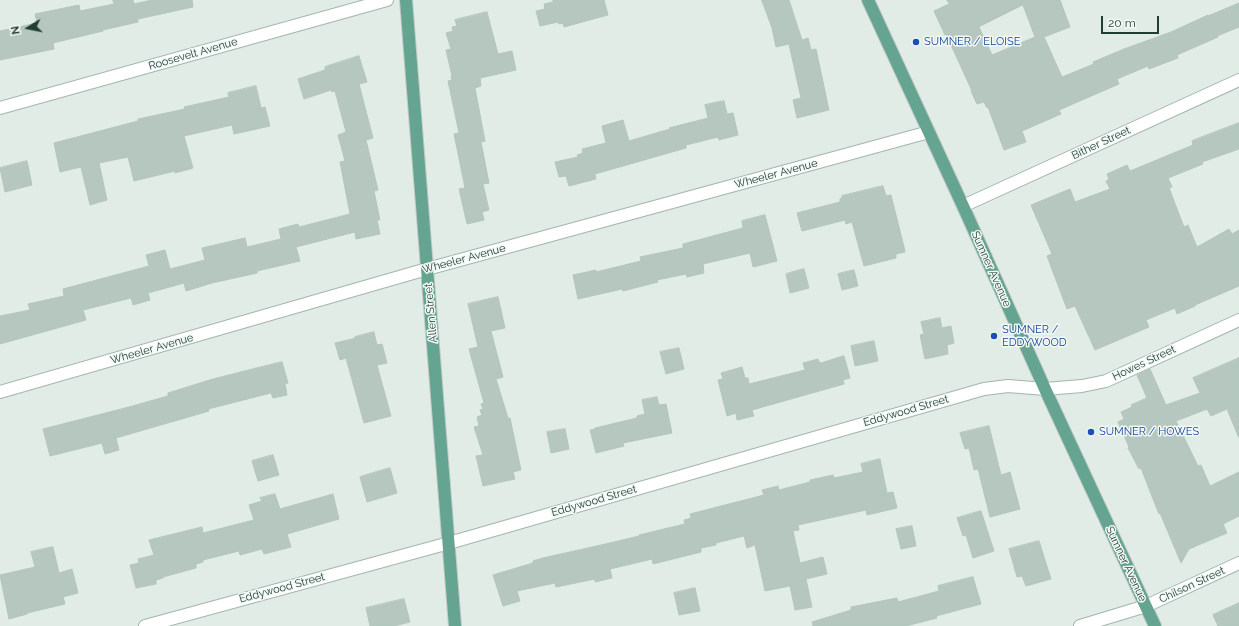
<!DOCTYPE html>
<html>
<head>
<meta charset="utf-8">
<style>
	body { margin:0 }
	#map { position:relative; width:1239px; height:626px; overflow:hidden; background:#e1ece7; font-family:Raleway,sans-serif }
	canvas { display:block }
	.north { position:absolute; left:8px; top:8px; width:40px; height:40px; -webkit-text-stroke:3px #f2f9f5; paint-order:stroke; rotate:260deg; font-size:11px; font-weight:700; line-height:16px; text-align:center; color:#213e35 }
	.north::after { content:''; display:block; margin:auto; width:14px; height:18px; background:#213e35; clip-path:polygon(50% 0,100% 100%,50% 72%,0 100%) }
	.scale { position:absolute; left:1101px; top:16px; width:58px; height:18px; box-sizing:border-box; border:2px solid #213e35; border-top:0; padding-left:5px; font-size:12px; line-height:14px; white-space:nowrap; color:#213e35; -webkit-text-stroke:3px #f2f9f5; paint-order:stroke }
</style>
</head>
<body>
<div id="map">
<canvas width="1239" height="626"></canvas>
<div class="north">N</div>
<div class="scale">20 m</div>
</div>
<script>
const context = document.querySelector('canvas').getContext('2d');
context.lineJoin = 'round';
function paint(path, color) { context.fillStyle = color; context.fill(path, 'evenodd'); }
function strokePath(path, color, width, dash) { context.strokeStyle = color; context.lineWidth = width; context.lineCap = dash ? 'butt' : 'round'; context.setLineDash(dash || []); context.stroke(path); }
function label(font, color, halo, rows, align = 'center') {
  context.font = font + ' Raleway,sans-serif'; context.lineWidth = 3; context.setLineDash([]); context.textBaseline = 'middle'; context.strokeStyle = halo; context.fillStyle = color; for (const [text, x, y, turn = 0] of rows) {
    context.save(); context.translate(x, y); context.rotate((+turn || 0) * Math.PI / 180); context.textAlign = isNaN(turn) ? turn : align; if (halo) context.strokeText(text, 0, 0); context.fillText(text, 0, 0); context.restore();
  }
}
const building = new Path2D(`
	M 113,0 L 133,0 L 134,4 L 152,0 L 192,0 L 193,7 L 138,19 L 138,22 L 103,30 L 103,31 L 53,43 L 54,49 L 0,60 L 0,31 L 37,23 L 35,14 L 79,5 L 80,11 L 114,4 Z
	M 553,0 L 604,0 L 608,15 L 564,27 L 563,23 L 559,24 L 558,22 L 540,26 L 536,11 L 545,9 L 544,4 L 553,2 Z
	M 762,0 L 789,0 L 802,40 L 808,38 L 811,50 L 816,49 L 829,110 L 797,118 L 793,100 L 801,98 L 789,44 L 776,47 L 772,28 Z
	M 947,0 L 1060,0 L 1070,27 L 1044,37 L 1062,77 L 1094,64 L 1093,62 L 1124,49 L 1171,32 L 1208,15 L 1208,16 L 1239,3 L 1239,27 L 1217,36 L 1218,37 L 1177,55 L 1178,58 L 1149,69 L 1148,66 L 1117,79 L 1119,84 L 1059,110 L 1061,114 L 1022,131 L 1026,142 L 1004,150 L 988,107 L 987,108 L 984,102 L 977,104 L 971,91 L 972,91 L 946,34 L 945,35 L 934,11 L 949,4 ZM 1023,5 L 1035,37 L 992,55 L 979,27 Z
	M 487,12 L 498,54 L 512,51 L 516,70 L 480,78 L 481,86 L 475,88 L 485,141 L 481,142 L 489,183 L 483,184 L 489,210 L 482,212 L 484,220 L 467,224 L 459,189 L 465,188 L 454,134 L 459,133 L 448,81 L 452,80 L 451,76 L 452,76 L 446,50 L 451,49 L 446,33 L 453,31 L 452,27 L 457,26 L 455,20 Z
	M 359,56 L 367,82 L 359,84 L 373,138 L 366,140 L 378,190 L 374,191 L 380,220 L 377,220 L 380,234 L 356,239 L 355,232 L 296,247 L 300,261 L 257,271 L 257,273 L 212,283 L 186,291 L 184,283 L 148,293 L 150,300 L 133,305 L 131,298 L 83,310 L 86,320 L 0,344 L 0,316 L 30,310 L 28,304 L 64,296 L 63,289 L 149,266 L 146,255 L 165,250 L 170,269 L 205,260 L 202,248 L 245,238 L 247,247 L 281,239 L 279,229 L 298,224 L 299,227 L 350,214 L 340,162 L 345,161 L 338,135 L 346,132 L 335,91 L 332,92 L 331,90 L 304,99 L 298,79 L 325,70 L 325,67 Z
	M 256,86 L 261,108 L 265,107 L 270,126 L 234,134 L 232,125 L 184,136 L 193,168 L 190,169 L 175,173 L 175,171 L 134,181 L 128,157 L 99,163 L 107,200 L 90,205 L 81,167 L 60,172 L 54,143 L 138,121 L 138,119 L 185,109 L 184,107 L 229,97 L 228,93 Z
	M 724,101 L 727,114 L 733,113 L 738,135 L 719,140 L 718,137 L 686,145 L 686,148 L 595,174 L 596,179 L 569,186 L 566,176 L 559,177 L 555,162 L 578,157 L 577,155 L 583,153 L 582,149 L 606,143 L 602,126 L 623,120 L 629,141 L 670,129 L 669,128 L 708,118 L 705,105 Z
	M 1239,123 L 1239,149 L 1202,162 L 1203,164 L 1168,178 L 1172,187 L 1169,188 L 1184,227 L 1188,225 L 1197,247 L 1229,229 L 1232,234 L 1239,230 L 1239,286 L 1195,305 L 1195,306 L 1177,314 L 1175,308 L 1146,320 L 1149,327 L 1095,350 L 1075,306 L 1067,309 L 1047,256 L 1052,254 L 1031,205 L 1070,189 L 1075,202 L 1110,189 L 1106,181 L 1109,179 L 1107,174 L 1127,165 L 1130,171 L 1193,145 L 1192,141 Z
	M 27,161 L 32,185 L 5,192 L 0,168 Z
	M 883,186 L 886,196 L 891,195 L 904,247 L 905,252 L 896,254 L 896,258 L 864,266 L 852,222 L 846,224 L 845,220 L 802,231 L 797,213 L 840,202 L 840,199 L 842,198 L 842,196 Z
	M 765,215 L 777,261 L 753,267 L 750,253 L 703,264 L 704,273 L 687,277 L 686,274 L 657,280 L 658,282 L 623,291 L 622,289 L 578,299 L 573,275 L 596,270 L 596,272 L 641,261 L 640,257 L 683,248 L 683,244 L 743,228 L 742,221 Z
	M 804,269 L 809,288 L 790,293 L 786,274 Z
	M 854,270 L 858,286 L 842,290 L 838,274 Z
	M 498,297 L 505,328 L 491,331 L 503,377 L 496,379 L 508,418 L 510,418 L 521,470 L 513,472 L 515,479 L 483,486 L 476,456 L 483,455 L 474,427 L 479,426 L 477,417 L 482,415 L 480,410 L 483,409 L 481,404 L 484,403 L 469,349 L 478,347 L 468,304 Z
	M 940,318 L 942,328 L 951,326 L 954,343 L 947,345 L 948,354 L 925,359 L 920,335 L 924,334 L 921,322 Z
	M 374,332 L 377,345 L 382,344 L 387,363 L 377,365 L 391,416 L 364,423 L 346,358 L 340,360 L 335,343 L 356,338 L 355,337 Z
	M 874,341 L 878,361 L 855,366 L 851,346 Z
	M 679,348 L 684,369 L 666,374 L 660,352 Z
	M 844,356 L 850,378 L 843,380 L 844,384 L 752,410 L 754,416 L 737,420 L 736,413 L 727,416 L 718,380 L 723,379 L 721,373 L 742,367 L 745,378 L 748,378 L 749,384 L 805,370 L 803,363 L 818,359 L 820,363 Z
	M 1239,358 L 1239,438 L 1227,409 L 1211,416 L 1207,409 L 1176,421 L 1198,466 L 1201,465 L 1210,486 L 1239,472 L 1239,516 L 1223,524 L 1227,533 L 1189,549 L 1181,563 L 1160,513 L 1159,514 L 1153,499 L 1141,468 L 1139,469 L 1128,448 L 1129,447 L 1118,422 L 1124,419 L 1121,412 L 1132,407 L 1131,405 L 1147,398 L 1137,375 L 1150,369 L 1166,405 L 1200,393 L 1193,378 Z
	M 282,362 L 288,383 L 285,384 L 287,395 L 273,398 L 271,393 L 208,409 L 209,411 L 116,438 L 119,450 L 105,454 L 102,443 L 50,456 L 43,429 L 129,407 L 168,396 L 168,393 L 213,379 Z
	M 657,397 L 659,405 L 666,404 L 672,433 L 623,443 L 624,446 L 596,453 L 590,430 L 595,429 L 595,428 L 637,418 L 637,416 L 645,414 L 642,400 Z
	M 989,426 L 1001,475 L 1010,472 L 1020,509 L 990,517 L 978,469 L 974,470 L 969,448 L 965,449 L 960,433 Z
	M 565,429 L 569,449 L 551,453 L 547,432 Z
	M 273,455 L 279,475 L 258,481 L 252,461 Z
	M 880,459 L 887,493 L 893,492 L 897,508 L 867,515 L 866,510 L 798,525 L 799,530 L 793,531 L 800,563 L 823,557 L 827,574 L 806,579 L 812,607 L 795,610 L 790,586 L 765,591 L 755,545 L 747,548 L 744,536 L 716,543 L 716,545 L 701,548 L 701,552 L 653,564 L 652,559 L 610,569 L 612,578 L 595,582 L 595,579 L 556,587 L 555,583 L 517,591 L 520,601 L 503,606 L 493,575 L 533,563 L 533,561 L 543,558 L 610,543 L 639,536 L 639,535 L 685,524 L 684,520 L 691,518 L 690,514 L 764,495 L 762,490 L 778,486 L 779,490 L 810,482 L 810,480 L 833,475 L 834,478 L 863,472 L 861,464 Z
	M 390,468 L 397,493 L 367,502 L 360,477 Z
	M 275,494 L 280,509 L 333,494 L 339,519 L 287,534 L 291,547 L 264,554 L 262,549 L 240,555 L 239,551 L 203,560 L 203,562 L 196,564 L 196,568 L 163,577 L 163,578 L 156,580 L 156,584 L 136,588 L 130,565 L 139,563 L 138,559 L 154,555 L 149,540 L 202,527 L 203,533 L 254,520 L 249,505 L 262,501 L 260,498 Z
	M 981,511 L 994,551 L 973,558 L 966,535 L 963,536 L 957,518 Z
	M 912,526 L 916,546 L 901,549 L 896,529 Z
	M 1039,541 L 1051,579 L 1026,586 L 1022,576 L 1017,577 L 1009,549 Z
	M 53,547 L 59,573 L 72,569 L 78,593 L 63,597 L 65,604 L 27,613 L 27,614 L 9,619 L 0,575 L 35,567 L 31,552 Z
	M 973,577 L 981,604 L 936,616 L 937,618 L 906,626 L 813,626 L 812,622 L 851,610 L 851,607 L 897,598 L 898,602 L 939,591 L 938,586 Z
	M 695,588 L 700,611 L 679,615 L 674,593 Z
	M 404,599 L 410,622 L 394,626 L 370,626 L 366,608 Z
	M 1239,603 L 1239,626 L 1218,626 L 1213,615 Z`);
paint(building, '#b6c7c0');
strokePath(building, '#b3c6bd', 1);
const minor = new Path2D(`
	M 0,108 L 387,0
	M 963,206 L 1239,80
	M 0,392 L 427,269 L 929,132
	M 145,626 L 449,543 L 984,389 L 1008,386 L 1045,389 L 1082,386 L 1106,381 L 1239,320
	M 1080,626 L 1146,606 L 1239,563`);
const major = new Path2D(`
	M 406,0 L 455,626
	M 868,0 L 963,206 L 1045,389 L 1155,626`);
strokePath(minor, '#a4b4ae', 14);
strokePath(major, '#c1c9c6', 14);
strokePath(minor, '#fff', 12);
strokePath(major, '#64a490', 12);
for (const [x, y, r, color] of [
	[916,42,4,"#1a4fb4"],
	[994,336,4,"#1a4fb4"],
	[1091,432,4,"#1a4fb4"]
]) { const dot = new Path2D(); dot.arc(x, y, r, 0, 2 * Math.PI); context.fillStyle = color; context.fill(dot); strokePath(dot, '#f2f9f5', 1.5); }
label('11px', '#164399', '#f2f9f5', [
	["SUMNER / ELOISE",924,42],
	["SUMNER /",1002,330],
	["EDDYWOOD",1002,343],
	["SUMNER / HOWES",1099,432]
], 'left');
label('11px', '#213e35', '#f2f9f5', [
	["Roosevelt Avenue",193,54,-16],
	["Bither Street",1101,143,-25],
	["Wheeler Avenue",776,174,-15],
	["Wheeler Avenue",464,259,-15],
	["Sumner Avenue",991,269,66],
	["Allen Street",431,313,-95],
	["Wheeler Avenue",152,349,-16],
	["Howes Street",1144,363,-25],
	["Eddywood Street",906,411,-16],
	["Eddywood Street",594,501,-16],
	["Sumner Avenue",1126,564,65],
	["Chilson Street",1192,585,-25],
	["Eddywood Street",282,588,-15]
]);
</script>
</body>
</html>
